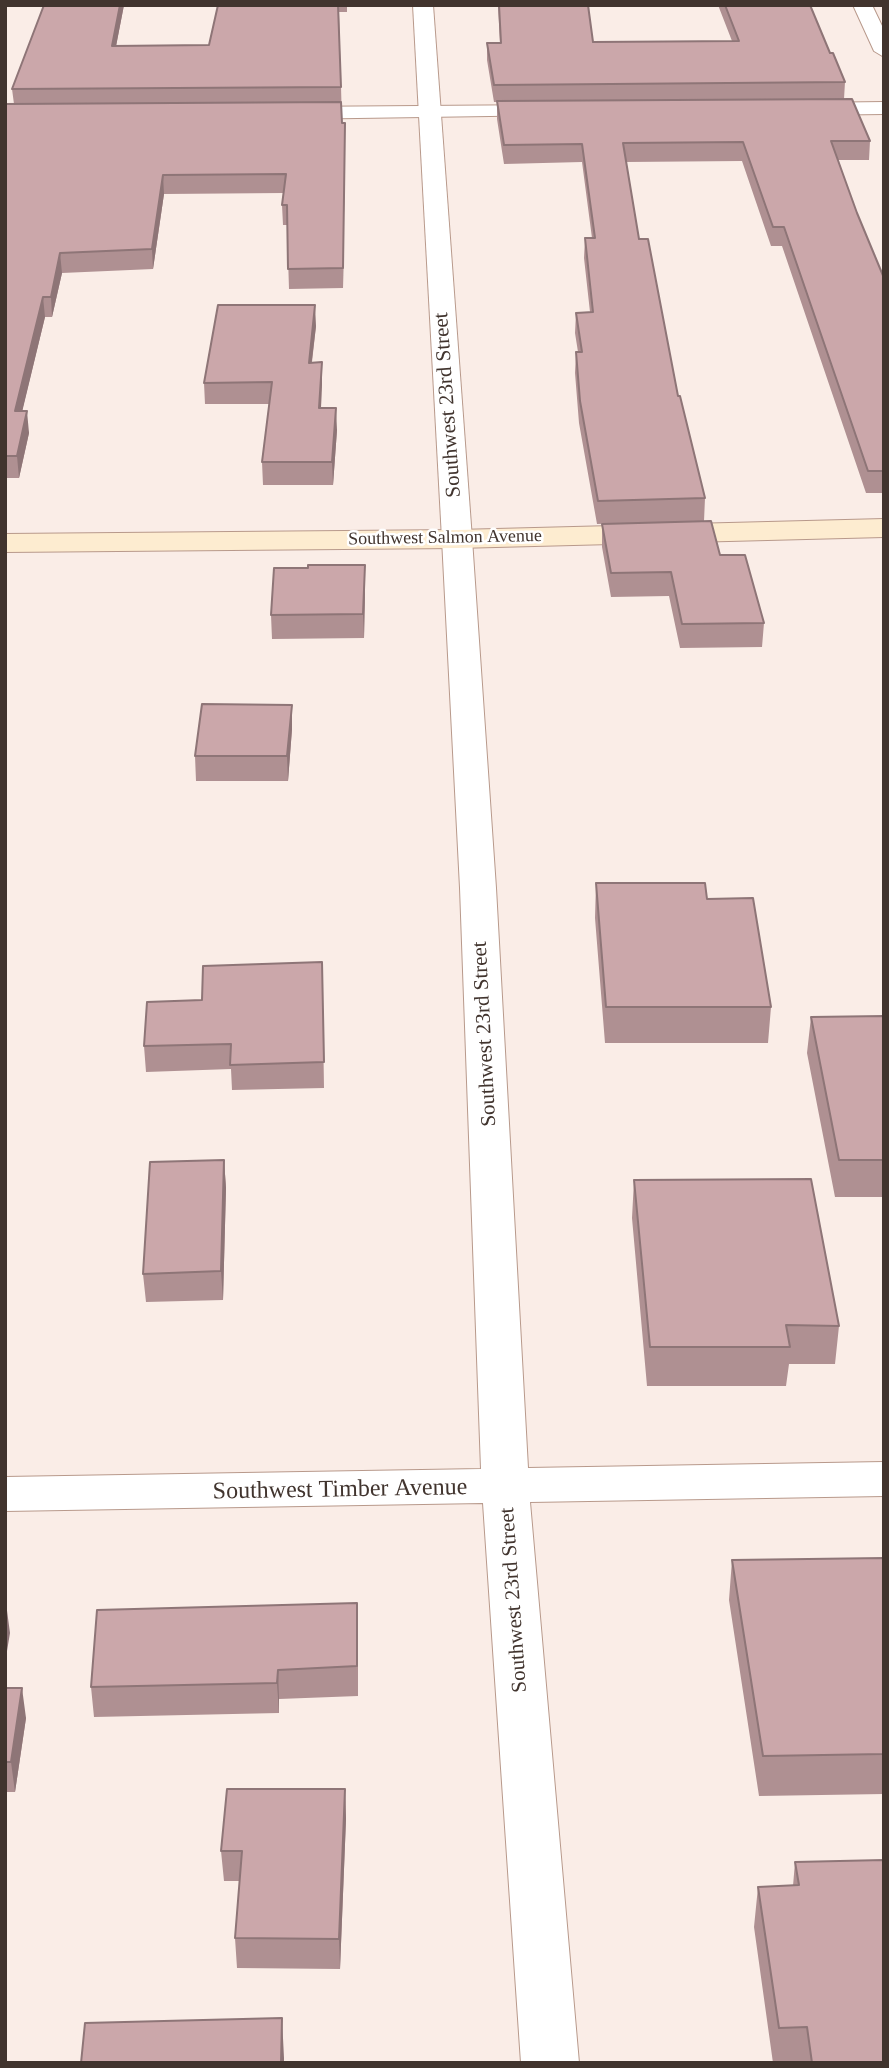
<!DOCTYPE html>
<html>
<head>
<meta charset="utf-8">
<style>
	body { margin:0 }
	#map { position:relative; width:889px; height:2068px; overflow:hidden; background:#faede7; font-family:"Times New Roman",serif }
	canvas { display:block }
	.frame { position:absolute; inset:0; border:7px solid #41342e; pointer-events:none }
</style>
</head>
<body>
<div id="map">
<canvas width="889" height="2068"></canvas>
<div class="frame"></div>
</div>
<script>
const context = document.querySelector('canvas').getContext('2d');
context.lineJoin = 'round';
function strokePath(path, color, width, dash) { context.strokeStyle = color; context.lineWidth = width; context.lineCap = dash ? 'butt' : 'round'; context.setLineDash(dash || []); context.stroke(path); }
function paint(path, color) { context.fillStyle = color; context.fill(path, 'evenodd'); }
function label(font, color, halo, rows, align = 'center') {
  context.font = font + ' "Times New Roman",serif'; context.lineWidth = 5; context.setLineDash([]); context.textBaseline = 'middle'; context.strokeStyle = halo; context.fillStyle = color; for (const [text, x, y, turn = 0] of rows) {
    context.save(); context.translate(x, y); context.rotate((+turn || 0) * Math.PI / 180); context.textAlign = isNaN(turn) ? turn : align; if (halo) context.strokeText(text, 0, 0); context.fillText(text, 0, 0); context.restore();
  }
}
const minor = new Path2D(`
	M 853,5 L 872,5 L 884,30 L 884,57 L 874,51 Z
	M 884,102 L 884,114 L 805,115 L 794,109 L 805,103 Z
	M 549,105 L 556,107 L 560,111 L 556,115 L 291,119 L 280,113 L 291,107 Z
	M 457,530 L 467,533 L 472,539 L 496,888 L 528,1468 L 884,1462 L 884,1496 L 530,1502 L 579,2063 L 521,2063 L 483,1503 L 5,1511 L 5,1477 L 481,1469 L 460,888 L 442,539 L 447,533 Z`);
const tertiary = new Path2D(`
	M 413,5 L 433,5 L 472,539 L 467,545 L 457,548 L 447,545 L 442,539 Z`);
const secondary = new Path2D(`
	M 884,519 L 884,537 L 457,548 L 5,552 L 5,534 L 457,530 Z`);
strokePath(minor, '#b8998b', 2);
strokePath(tertiary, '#b8998b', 2);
strokePath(secondary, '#b8998b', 2);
paint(minor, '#fff');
paint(tertiary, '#fff');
paint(secondary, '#fdecd0');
paint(new Path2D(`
	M 124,5 L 116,46 L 209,45 L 218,5 L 347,5 L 347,12 L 339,12 L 342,123 L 345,123 L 345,142 L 343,288 L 289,289 L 287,225 L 283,225 L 282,205 L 284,193 L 164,194 L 153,269 L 62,273 L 52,317 L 45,317 L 22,411 L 29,433 L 19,478 L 5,478 L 5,106 L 14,104 L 12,89 Z
	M 498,5 L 588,5 L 593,42 L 732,41 L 718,5 L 810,5 L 830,53 L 845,82 L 844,99 L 870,141 L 869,160 L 838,160 L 857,213 L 884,278 L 884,493 L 866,493 L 782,246 L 771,246 L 742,161 L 626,162 L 639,239 L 678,396 L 705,498 L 704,521 L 597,524 L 579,423 L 575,373 L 576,352 L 578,352 L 575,333 L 576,313 L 590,312 L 584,258 L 585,238 L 592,238 L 582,162 L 504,164 L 497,119 L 497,102 L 494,102 L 487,60 L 487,43 L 500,43 Z
	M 316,326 L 312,362 L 322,362 L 321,408 L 337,430 L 333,485 L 263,485 L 262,462 L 270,404 L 205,404 L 204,383 Z
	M 602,524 L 720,555 L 764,623 L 762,647 L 680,648 L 669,596 L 611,597 L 602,547 Z
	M 365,589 L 364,638 L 272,639 L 271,615 Z
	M 292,729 L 288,781 L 196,781 L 195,756 Z
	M 596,883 L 707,899 L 771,1007 L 768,1043 L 605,1043 L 595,918 Z
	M 322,962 L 324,1088 L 232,1090 L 231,1069 L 146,1072 L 144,1046 L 202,1000 Z
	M 884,1016 L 884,1197 L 835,1197 L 807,1053 L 811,1017 Z
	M 224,1160 L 226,1188 L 223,1300 L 146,1302 L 143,1274 Z
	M 634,1180 L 839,1326 L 835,1364 L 789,1364 L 786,1386 L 647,1386 L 632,1218 Z
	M 884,1558 L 884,1794 L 759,1796 L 729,1600 L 732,1560 Z
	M 358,1633 L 358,1696 L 279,1699 L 279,1713 L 94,1717 L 91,1687 Z
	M 5,1688 L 26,1718 L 15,1792 L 5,1792 Z
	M 345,1789 L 346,1819 L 340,1969 L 237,1968 L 235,1938 L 240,1881 L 224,1881 L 221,1851 Z
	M 795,1862 L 884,2063 L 773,2063 L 754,1927 L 758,1887 L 793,1886 Z`), '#af9092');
paint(new Path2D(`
	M 120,5 L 124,5 L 113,62 L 112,46 Z
	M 345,123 L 345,142 L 343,288 L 343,268 Z
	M 163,175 L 164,194 L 153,269 L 152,249 Z
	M 60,253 L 62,273 L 52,317 L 51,297 Z
	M 43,297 L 45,317 L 17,433 L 15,411 Z
	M 315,305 L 316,326 L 309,384 L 309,363 Z
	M 322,362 L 322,384 L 320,430 L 319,408 Z
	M 336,408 L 337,430 L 333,485 L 332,462 Z
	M 27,411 L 29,433 L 19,478 L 17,456 Z
	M 365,565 L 365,589 L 364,638 L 363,614 Z
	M 292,705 L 292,729 L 288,781 L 287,756 Z
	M 224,1160 L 226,1188 L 223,1300 L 221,1271 Z
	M 6,1603 L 10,1633 L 5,1663 L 5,1607 Z
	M 278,1670 L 279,1699 L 279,1713 L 277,1683 Z
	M 22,1688 L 26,1718 L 15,1792 L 11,1762 Z
	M 345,1789 L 346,1819 L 340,1969 L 339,1939 Z
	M 282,2018 L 284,2058 L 284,2063 L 281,2063 Z`), '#8e7577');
const building = new Path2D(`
	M 44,5 L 120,5 L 112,46 L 209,45 L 218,5 L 338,5 L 341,87 L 12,89 Z
	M 499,5 L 588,5 L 593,42 L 739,41 L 725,5 L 810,5 L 830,53 L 833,53 L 845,82 L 494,85 L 487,43 L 501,43 Z
	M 852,99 L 870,141 L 831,141 L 857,213 L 884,278 L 884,471 L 868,471 L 784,227 L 773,227 L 743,142 L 623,143 L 639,239 L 648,239 L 678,396 L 680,396 L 705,498 L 598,501 L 580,401 L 576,352 L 582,352 L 576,313 L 593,312 L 585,238 L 595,238 L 582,144 L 504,145 L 497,101 Z
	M 341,102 L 342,123 L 345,123 L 343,268 L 288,269 L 287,205 L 282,205 L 286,174 L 163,175 L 152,249 L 60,253 L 51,297 L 43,297 L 15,411 L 27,411 L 17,456 L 5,456 L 6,104 Z
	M 218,305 L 315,305 L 309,363 L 322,362 L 319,408 L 336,408 L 332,462 L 262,462 L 272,382 L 204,383 Z
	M 711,521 L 720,555 L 745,555 L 764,623 L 682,624 L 671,572 L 611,573 L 602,524 Z
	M 308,565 L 365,565 L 363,614 L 271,615 L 274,568 L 308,568 Z
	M 202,704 L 292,705 L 287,756 L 195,756 Z
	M 596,883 L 705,883 L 707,899 L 753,898 L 771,1007 L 606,1007 Z
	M 322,962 L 324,1062 L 230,1065 L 231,1044 L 144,1046 L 147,1002 L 202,1000 L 203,966 Z
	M 884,1016 L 884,1160 L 839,1160 L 811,1017 Z
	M 224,1160 L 221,1271 L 143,1274 L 150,1162 Z
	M 811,1179 L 839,1326 L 786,1325 L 790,1347 L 650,1347 L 634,1180 Z
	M 884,1558 L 884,1754 L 763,1756 L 732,1560 Z
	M 357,1603 L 357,1666 L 278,1670 L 277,1683 L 91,1687 L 97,1610 Z
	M 5,1688 L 22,1688 L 11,1762 L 5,1762 Z
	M 227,1789 L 345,1789 L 339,1939 L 235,1938 L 242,1851 L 221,1851 Z
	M 884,1860 L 884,2063 L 812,2063 L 807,2027 L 779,2028 L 758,1887 L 799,1885 L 795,1862 Z
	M 282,2018 L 281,2063 L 81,2063 L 85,2023 Z`);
paint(building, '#cba7aa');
strokePath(building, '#8e7577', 2);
label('18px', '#41342e', '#fff', [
	["Southwest Salmon Avenue",445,538,-1]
]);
label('21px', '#41342e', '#fff', [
	["Southwest 23rd Street",448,405,-94],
	["Southwest 23rd Street",485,1034,-93],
	["Southwest 23rd Street",514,1600,-94]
]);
label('24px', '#41342e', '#fff', [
	["Southwest Timber Avenue",340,1490,-1]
]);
</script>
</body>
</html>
